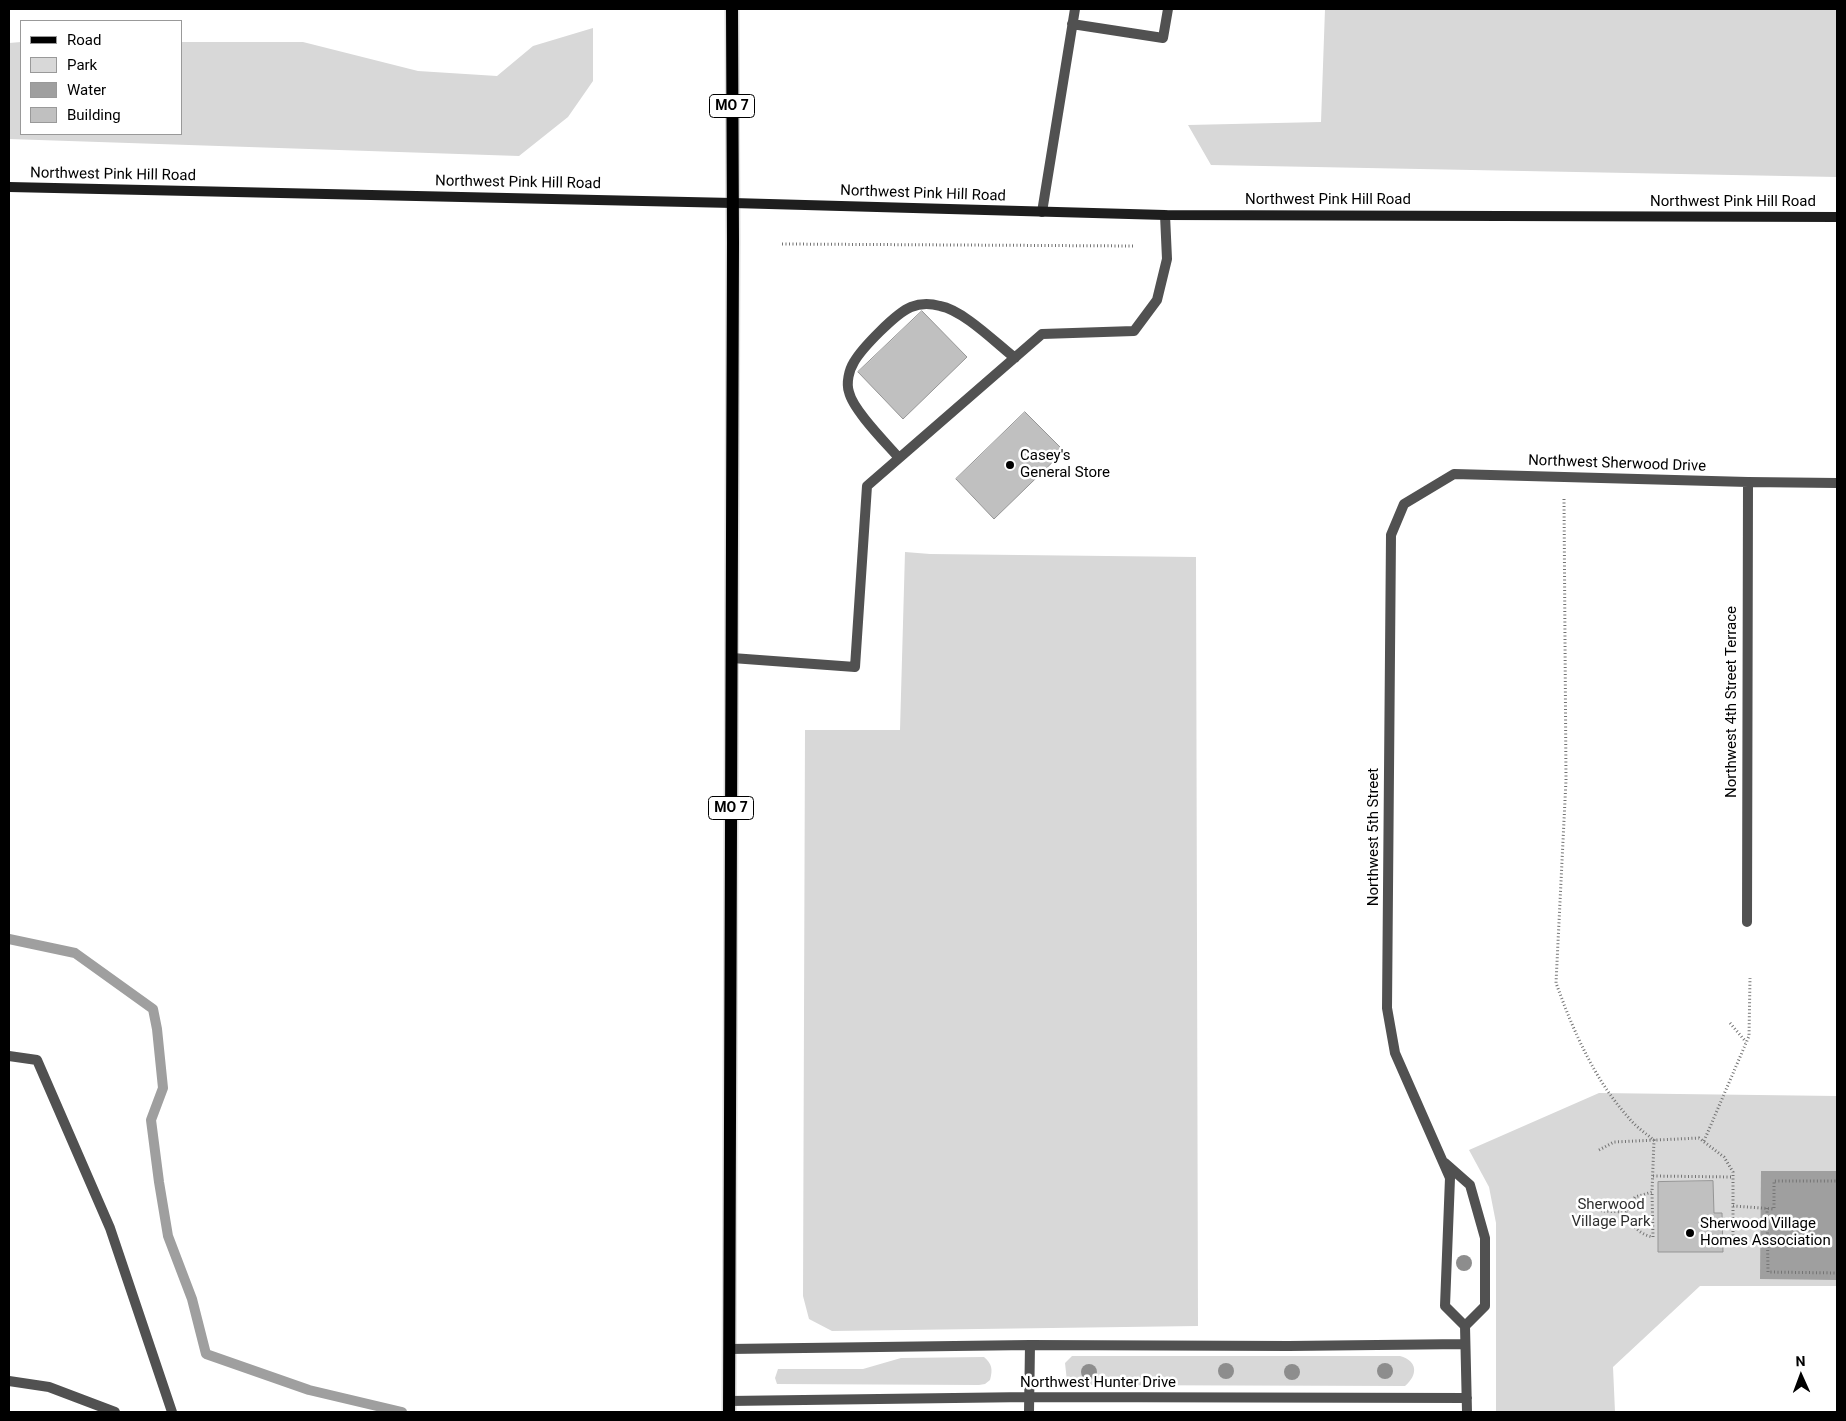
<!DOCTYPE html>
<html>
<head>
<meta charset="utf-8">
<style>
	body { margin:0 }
	#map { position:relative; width:1846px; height:1421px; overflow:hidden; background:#fff; font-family:Roboto,sans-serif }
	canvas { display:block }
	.frame { position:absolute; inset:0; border:10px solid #000; pointer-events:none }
	.legend { position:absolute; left:20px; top:20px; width:162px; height:115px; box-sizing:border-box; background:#fff; border:1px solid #999; margin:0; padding:6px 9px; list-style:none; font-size:15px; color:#000 }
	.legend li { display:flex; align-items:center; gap:10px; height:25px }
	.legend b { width:25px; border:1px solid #999 }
	.north { position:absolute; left:1776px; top:1351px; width:50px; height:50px; -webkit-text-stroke:4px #fff; paint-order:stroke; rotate:358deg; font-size:14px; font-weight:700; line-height:20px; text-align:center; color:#000 }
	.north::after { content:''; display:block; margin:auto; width:18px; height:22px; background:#000; clip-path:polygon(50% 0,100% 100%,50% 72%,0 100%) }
</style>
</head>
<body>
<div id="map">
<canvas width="1846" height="1421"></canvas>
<div class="frame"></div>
<ul class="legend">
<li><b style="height:6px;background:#000"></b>Road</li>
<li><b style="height:14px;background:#d8d8d8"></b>Park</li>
<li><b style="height:14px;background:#9f9f9f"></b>Water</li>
<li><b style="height:14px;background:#c0c0c0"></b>Building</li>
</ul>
<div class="north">N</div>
</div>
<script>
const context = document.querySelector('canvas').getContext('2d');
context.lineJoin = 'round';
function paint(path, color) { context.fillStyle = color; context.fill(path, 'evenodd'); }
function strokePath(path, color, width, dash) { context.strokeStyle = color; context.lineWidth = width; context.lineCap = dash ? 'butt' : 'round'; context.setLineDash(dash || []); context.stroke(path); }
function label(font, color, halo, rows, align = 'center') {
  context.font = font + ' Roboto,sans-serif'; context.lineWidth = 5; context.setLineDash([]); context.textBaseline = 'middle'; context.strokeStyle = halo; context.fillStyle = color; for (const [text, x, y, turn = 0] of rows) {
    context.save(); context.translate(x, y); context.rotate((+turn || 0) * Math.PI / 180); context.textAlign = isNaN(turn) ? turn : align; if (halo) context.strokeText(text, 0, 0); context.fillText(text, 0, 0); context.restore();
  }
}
paint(new Path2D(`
	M 1325,9 L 1837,9 L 1837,177 L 1211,165 L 1188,125 L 1321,122 Z
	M 593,28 L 593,81 L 568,117 L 519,156 L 9,139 L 9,43 L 21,42 L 21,134 L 181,134 L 181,42 L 303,42 L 418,71 L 497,76 L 533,46 Z
	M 905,552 L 930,554 L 1196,557 L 1198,1326 L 832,1331 L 809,1319 L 803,1296 L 805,730 L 900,730 Z
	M 1599,1093 L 1837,1096 L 1837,1286 L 1700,1286 L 1613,1367 L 1615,1412 L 1496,1412 L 1496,1223 L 1489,1187 L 1469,1150 Z
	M 1072,1356 L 1400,1356 C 1418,1361 1418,1375 1405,1386 L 1072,1385 L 1067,1381 L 1065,1363 Z
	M 984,1357 C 992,1364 993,1369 990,1380 L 985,1384 L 979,1385 L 777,1384 L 775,1378 L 778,1369 L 863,1369 L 901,1358 Z`), '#d8d8d8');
paint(new Path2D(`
	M 1761,1171 L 1837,1171 L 1837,1280 L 1760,1279 Z`), '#9f9f9f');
strokePath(new Path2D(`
	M 9,939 L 75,953 L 153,1009 L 157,1029 L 163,1088 L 151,1120 L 159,1182 L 168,1236 L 192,1299 L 206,1354 L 309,1390 L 402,1412`), '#9f9f9f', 10);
const building = new Path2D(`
	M 922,311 L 967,357 L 903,419 L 858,372 Z
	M 1025,412 L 1064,451 L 994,519 L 956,479 Z
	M 1713,1181 L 1714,1213 L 1722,1213 L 1723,1252 L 1658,1252 L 1658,1182 Z`);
paint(building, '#c0c0c0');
strokePath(building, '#959595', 1);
const primary = new Path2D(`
	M 729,1412 L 733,243 L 732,9`);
strokePath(primary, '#dbdbdb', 15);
strokePath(new Path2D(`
	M 782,244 L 1135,246
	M 1564,499 L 1566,780 L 1556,983 C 1573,1030 1594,1079 1628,1117 C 1635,1126 1645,1133 1654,1140 L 1652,1192 L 1635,1197 L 1626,1212 L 1601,1211
	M 1730,1023 L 1746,1042
	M 1704,1141 L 1749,1036 L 1750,978
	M 1599,1150 L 1614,1142 L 1699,1138 L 1724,1157 L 1733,1172 L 1733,1242
	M 1653,1176 L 1733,1177
	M 1733,1206 L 1774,1209 L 1774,1181 L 1837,1181
	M 1767,1208 L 1768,1272 L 1837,1273
	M 1626,1212 C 1632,1225 1638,1234 1653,1237 L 1652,1192`), '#737373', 3, [1, 2.5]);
strokePath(new Path2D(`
	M 1072,24 L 1163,38 L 1168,9
	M 1042,212 L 1075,9
	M 899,458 C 886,443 853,410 849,392 C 846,383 849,370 854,362 C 862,348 896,313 911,307 C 921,303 929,303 940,306 C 963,310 996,343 1015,358
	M 732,658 L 855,667 L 867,486 L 1042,334 L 1134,331 L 1157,300 L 1167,259 L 1165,215
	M 9,1056 L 37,1060 L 110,1228 L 172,1412`), '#515151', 10);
strokePath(new Path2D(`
	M 1747,922 L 1748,482
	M 1445,1163 L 1470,1185 L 1485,1238 L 1485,1306 L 1465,1326
	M 729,1349 L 1030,1345 L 1289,1346 L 1465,1344
	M 9,1381 L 49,1387 L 115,1412
	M 729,1401 L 1029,1397 L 1467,1398
	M 1029,1412 L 1030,1345
	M 1467,1412 L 1465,1326 L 1445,1306 L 1450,1178 L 1395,1053 L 1387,1008 L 1391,535 L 1404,504 L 1454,474 L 1748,482 L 1837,483`), '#515151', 10);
strokePath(new Path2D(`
	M 9,187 L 733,203 L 1165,215 L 1837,217`), '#1e1e1e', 10);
strokePath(primary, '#000', 12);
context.fillStyle = '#8d8d8d';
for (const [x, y] of [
	[1464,1263],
	[1226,1371],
	[1385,1371],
	[1089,1372],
	[1292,1372]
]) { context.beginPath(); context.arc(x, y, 8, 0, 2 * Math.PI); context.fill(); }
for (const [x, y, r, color] of [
	[1010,465,5,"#000"],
	[1690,1233,5,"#000"]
]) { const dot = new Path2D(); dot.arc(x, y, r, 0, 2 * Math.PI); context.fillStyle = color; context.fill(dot); strokePath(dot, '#fff', 2); }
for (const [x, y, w] of [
	[732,106,45],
	[731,808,45]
]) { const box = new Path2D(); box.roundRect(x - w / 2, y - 11.5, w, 23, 4); context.fillStyle = '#fff'; context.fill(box); strokePath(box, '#000', 1); }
label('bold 14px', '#000', null, [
	["MO 7",732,106],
	["MO 7",731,808]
]);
label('15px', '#000', '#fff', [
	["Northwest Pink Hill Road",113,175,1],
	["Northwest Pink Hill Road",518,183,1],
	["Northwest Pink Hill Road",923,194,2],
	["Northwest Pink Hill Road",1328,200],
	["Northwest Pink Hill Road",1733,202],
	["Northwest Sherwood Drive",1617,464,2],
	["Northwest 4th Street Terrace",1732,702,-90],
	["Northwest 5th Street",1374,837,-90],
	["Northwest Hunter Drive",1098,1383]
]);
label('15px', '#000', '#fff', [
	["Casey's",1020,456],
	["General Store",1020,473],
	["Sherwood Village",1700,1224],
	["Homes Association",1700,1241]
], 'left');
label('15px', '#2f2f2f', '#fff', [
	["Sherwood",1611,1205],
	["Village Park",1611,1222]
]);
</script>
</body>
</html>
